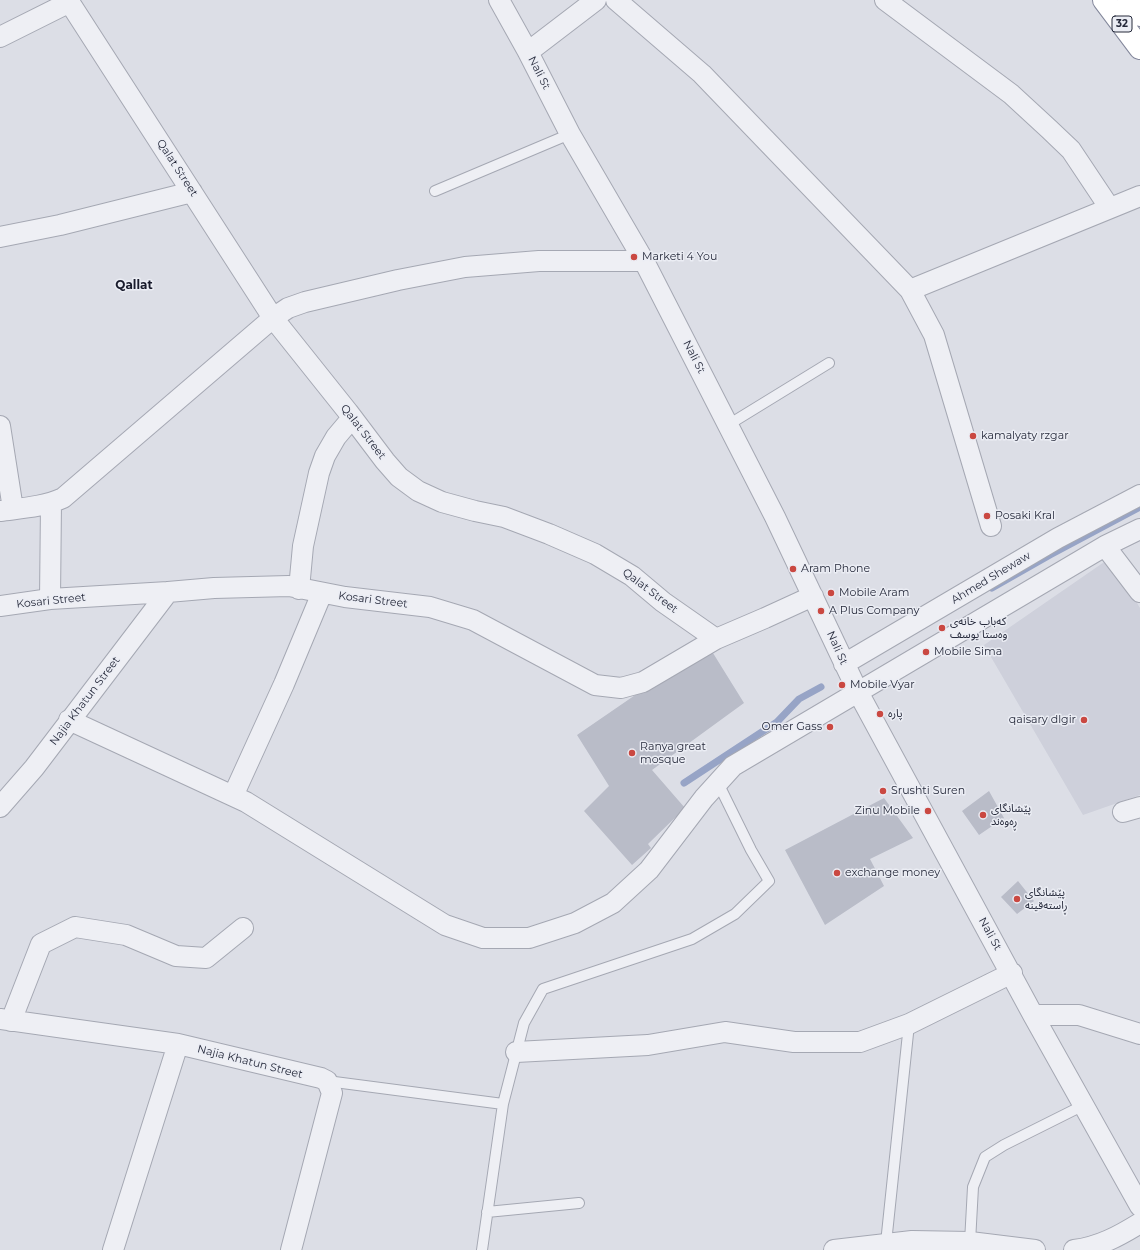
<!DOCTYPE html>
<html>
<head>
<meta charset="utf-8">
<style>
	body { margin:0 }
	canvas { display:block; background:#dcdee6 }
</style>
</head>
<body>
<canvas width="1140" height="1250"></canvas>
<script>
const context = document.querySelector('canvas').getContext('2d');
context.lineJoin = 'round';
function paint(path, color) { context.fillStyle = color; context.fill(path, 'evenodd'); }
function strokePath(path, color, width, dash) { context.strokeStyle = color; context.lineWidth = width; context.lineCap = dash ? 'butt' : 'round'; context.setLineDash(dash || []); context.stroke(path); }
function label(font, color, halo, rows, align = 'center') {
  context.font = font + ' Montserrat,"Noto Sans Arabic",sans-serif'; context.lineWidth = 3; context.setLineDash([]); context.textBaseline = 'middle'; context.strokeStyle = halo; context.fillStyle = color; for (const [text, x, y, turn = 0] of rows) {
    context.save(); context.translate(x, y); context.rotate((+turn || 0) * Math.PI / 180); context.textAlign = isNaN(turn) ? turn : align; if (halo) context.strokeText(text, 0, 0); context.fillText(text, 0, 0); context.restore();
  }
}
paint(new Path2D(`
	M 1110,558 L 1140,608 L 1140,795 L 1083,815 L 984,645 Z`), '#ced0db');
strokePath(new Path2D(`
	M 992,588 L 1050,555 L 1140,507
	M 684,783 L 777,722 L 799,699 L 821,687`), '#97a4c6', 7);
paint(new Path2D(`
	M 708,645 L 744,703 L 652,770 L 685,808 L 648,844 L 651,848 L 632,865 L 584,811 L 609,786 L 577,735 Z
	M 989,791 L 1004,818 L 979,835 L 962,811 Z
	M 884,798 L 913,838 L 870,859 L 884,886 L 825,925 L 785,850 Z
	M 1018,881 L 1034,901 L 1017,914 L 1001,897 Z`), '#b9bcc8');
const service = new Path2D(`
	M 435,191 L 570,134
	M 728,425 L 829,363
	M 327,1081 L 503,1104 L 524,1023 L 543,989 L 692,939 L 735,914 L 769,881 L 751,850 L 718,783
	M 487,1212 L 579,1203
	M 970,1242 L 973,1187 L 985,1157 L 1004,1145 L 1084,1105
	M 886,1243 L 909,1024
	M 482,1250 L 503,1104`);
const minor = new Path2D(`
	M 68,0 L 273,318 L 348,412 L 385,461 L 399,477 L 418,491 L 442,502 L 475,511 L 504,517 L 549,534 L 595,554 L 632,576 L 663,602 L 716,639 L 765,618 L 813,596
	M 499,0 L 528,52 L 570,134 L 644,261 L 775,517 L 858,692 L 1033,1015 L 1140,1206
	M 616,0 L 702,74 L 910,290 L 934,335 L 991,526
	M 885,0 L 1011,94 L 1049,129 L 1071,150 L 1109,207
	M 0,37 L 70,2
	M 528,52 L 596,0
	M 0,237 L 60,225 L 192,192
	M 910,290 L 1140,196
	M 0,426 L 13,509
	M 0,511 C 22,508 43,507 63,498 L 273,318 L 288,308 L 305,302 L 398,280 L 465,267 L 539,261 L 644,261
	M 1105,546 L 1140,592
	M 299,589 L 303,546 L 319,473 L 325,456 L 336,437 L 352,418
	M 50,599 L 51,503
	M 0,606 L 50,599 L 168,592 L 214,588 L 289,586 L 345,597 L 430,607 L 473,620 L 595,685 L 621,688 L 643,682 L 716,639
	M 844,664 L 1058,538 L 1140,495
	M 69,720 L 246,802 L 445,925 L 483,938 L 529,938 L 575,923 L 613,903 L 649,870 L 704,798 L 733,766 L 1105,546 L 1140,529
	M 233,796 L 284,684 L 322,593
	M 0,807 L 34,768 L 168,592
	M 1123,812 L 1140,807
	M 1033,1015 L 1079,1015 L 1140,1034
	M 0,1019 L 178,1044 L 321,1078 L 327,1081 L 332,1093 L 291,1250
	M 11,1021 L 41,944 L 75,927 L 126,935 L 176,956 L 206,958 L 243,928
	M 516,1052 L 648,1045 L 725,1032 L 794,1042 L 860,1042 L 909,1024 L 1012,973
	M 113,1250 L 178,1044
	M 834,1250 L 912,1241 L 970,1242 L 1035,1250
	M 1074,1250 C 1099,1247 1119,1236 1140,1223`);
const trunk = new Path2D(`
	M 1104,0 L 1140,48
	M 1129,0 L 1140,15`);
strokePath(service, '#a5a8b3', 12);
strokePath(minor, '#a5a8b3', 22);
strokePath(trunk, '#84889c', 24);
strokePath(service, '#eeeff4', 10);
strokePath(minor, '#eeeff4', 20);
strokePath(trunk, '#fff', 22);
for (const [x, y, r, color] of [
	[634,257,4,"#ca4841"],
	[973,436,4,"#ca4841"],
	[987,516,4,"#ca4841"],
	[793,569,4,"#ca4841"],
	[831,593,4,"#ca4841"],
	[821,611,4,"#ca4841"],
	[942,628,4,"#ca4841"],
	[926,652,4,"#ca4841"],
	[842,685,4,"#ca4841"],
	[880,714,4,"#ca4841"],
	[1084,720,4,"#ca4841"],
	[830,727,4,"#ca4841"],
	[632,753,4,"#ca4841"],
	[883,791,4,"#ca4841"],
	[928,811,4,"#ca4841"],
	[983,815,4,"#ca4841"],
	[837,873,4,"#ca4841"],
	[1017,899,4,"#ca4841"]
]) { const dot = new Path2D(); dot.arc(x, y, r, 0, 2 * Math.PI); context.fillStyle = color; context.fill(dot); strokePath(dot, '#ebedf4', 1.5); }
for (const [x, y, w] of [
	[1122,24,20]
]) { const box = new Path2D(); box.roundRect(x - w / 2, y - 8, w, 16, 3); context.fillStyle = '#ebedf4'; context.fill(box); strokePath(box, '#262a3b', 1); }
label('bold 10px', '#262a3b', null, [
	["32",1122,24]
]);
label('11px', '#262a3b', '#ebedf4', [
	["Nali St",539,73,63],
	["Qalat Street",177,168,57],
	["Nali St",694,357,63],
	["Qalat Street",363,432,52],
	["Ahmed Shewaw",991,578,-31],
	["Qalat Street",650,591,37],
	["Kosari Street",373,600,7],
	["Kosari Street",51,601,-6],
	["Nali St",837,648,66],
	["Najia Khatun Street",85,701,-53],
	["Nali St",990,934,61],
	["Najia Khatun Street",250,1062,14]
]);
label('11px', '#262a3b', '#ebedf4', [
	["Marketi 4 You",642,257],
	["kamalyaty rzgar",981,436],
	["Posaki Kral",995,516],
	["Aram Phone",801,569],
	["Mobile Aram",839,593],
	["A Plus Company",829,611],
	["کەباب خانەی",950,622],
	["وەستا یوسف",950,635],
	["Mobile Sima",934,652],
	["Mobile Vyar",850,685],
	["پاره",888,714],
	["qaisary dlgir",1076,720,"right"],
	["Omer Gass",822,727,"right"],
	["Ranya great",640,747],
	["mosque",640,760],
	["Srushti Suren",891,791],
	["پێشانگای",991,809],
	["ڕه‌وه‌ند",991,822],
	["Zinu Mobile",920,811,"right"],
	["exchange money",845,873],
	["پێشانگای",1025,893],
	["ڕاسته‌قینه‌",1025,906]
], 'left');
label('bold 12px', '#191b2c', '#ebedf4', [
	["Qallat",134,285]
]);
</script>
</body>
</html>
